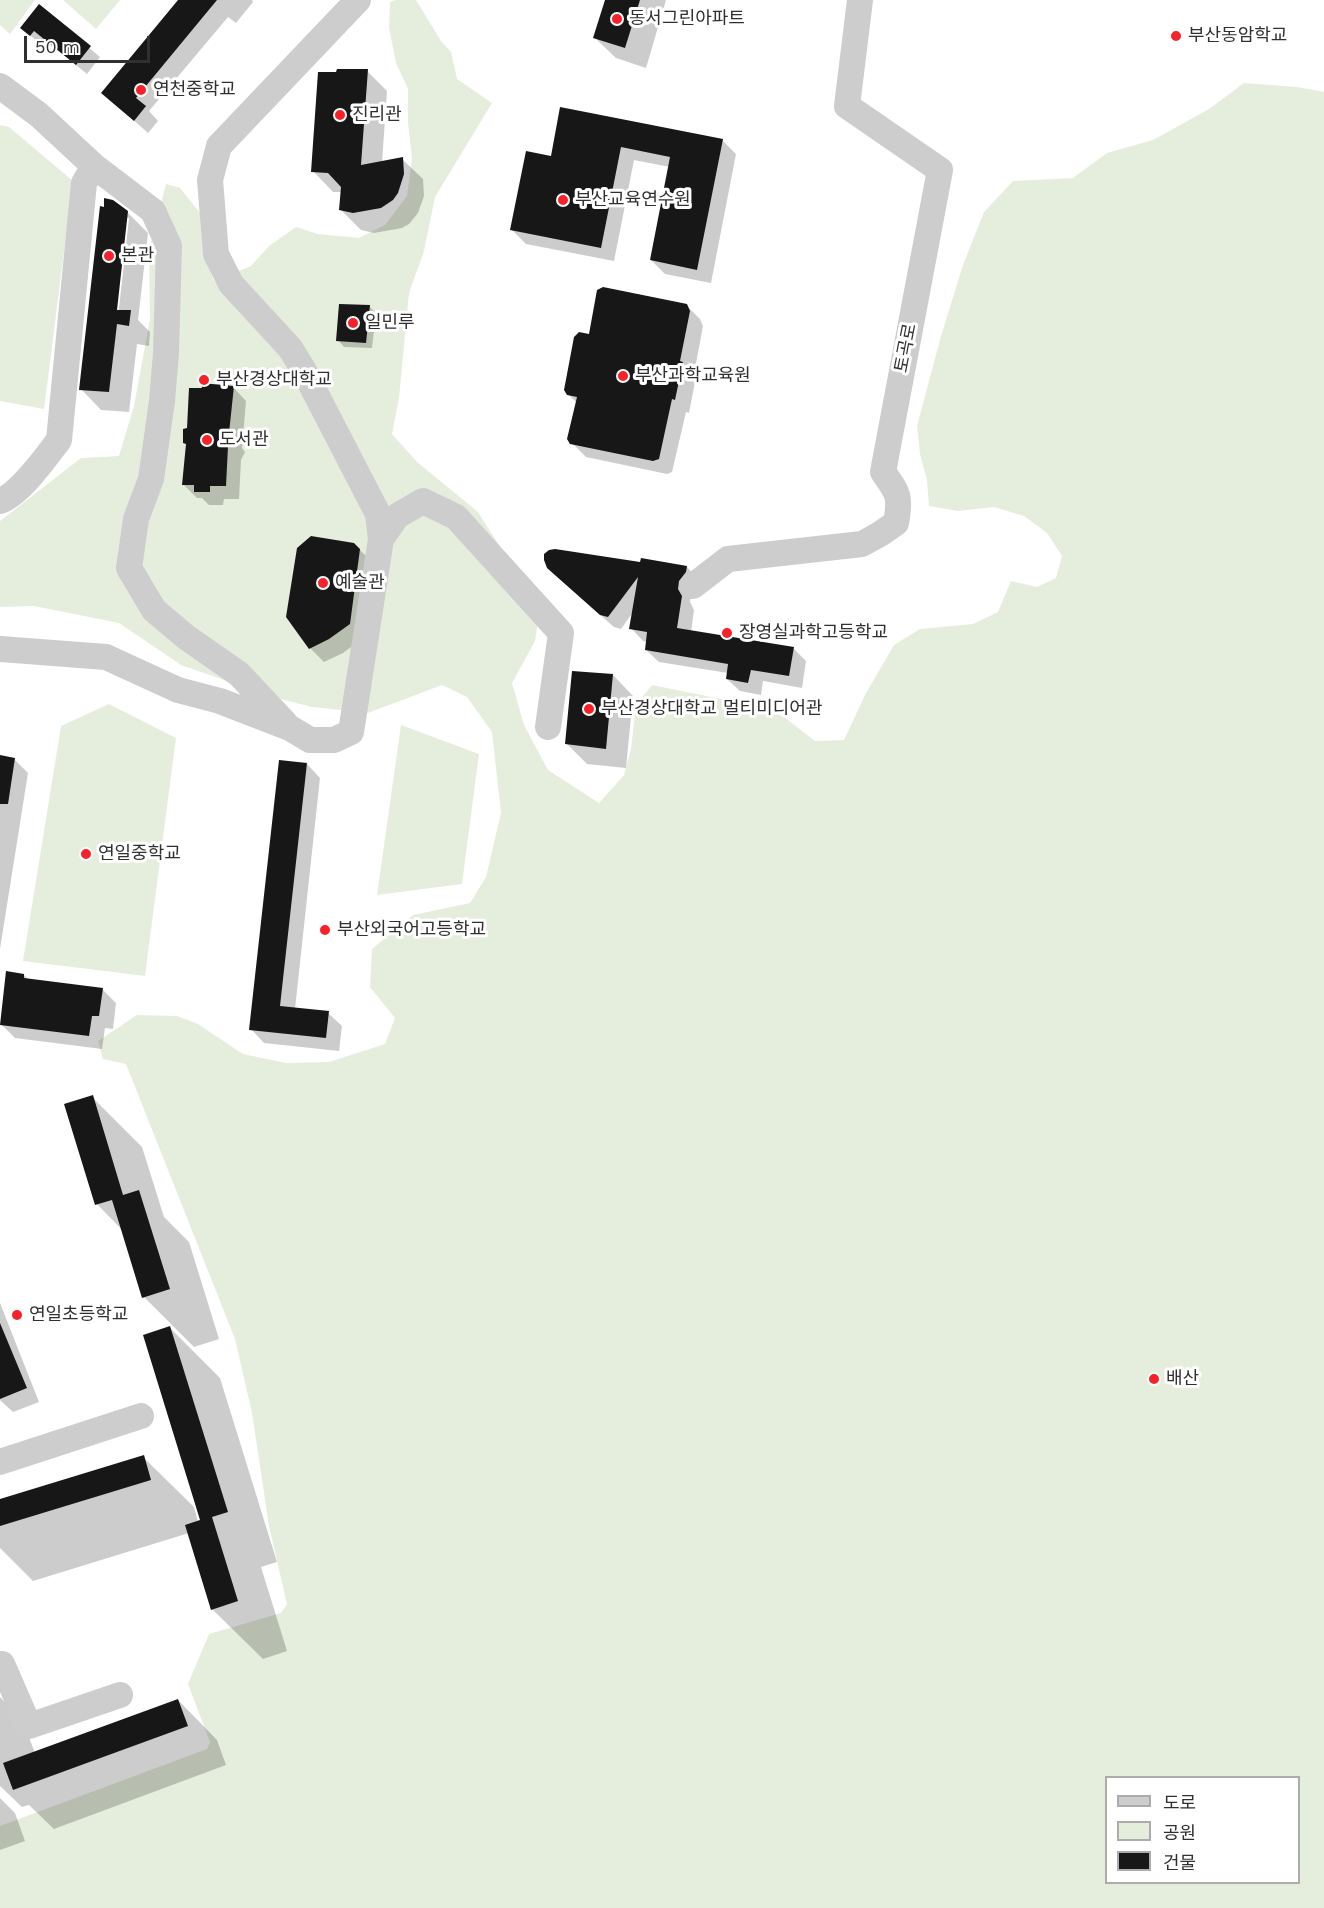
<!DOCTYPE html>
<html>
<head>
<meta charset="utf-8">
<style>
	body { margin:0 }
	#map { position:relative; width:1324px; height:1908px; overflow:hidden; background:#fff; font-family:"Work Sans","Noto Sans KR",sans-serif }
	canvas { display:block }
	.legend { position:absolute; left:1105px; top:1776px; width:195px; height:108px; box-sizing:border-box; background:#fff; border:2px solid #acacac; margin:0; padding:8px 10px; list-style:none; font-size:18px; color:#303030 }
	.legend li { display:flex; align-items:center; gap:12px; height:30px }
	.legend b { width:30px; border:2px solid #acacac }
	.scale { position:absolute; left:24px; top:36px; width:126px; height:27px; box-sizing:border-box; border:3px solid #303030; border-top:0; padding-left:8px; font-size:18px; line-height:21px; white-space:nowrap; color:#303030; -webkit-text-stroke:4px #fff; paint-order:stroke }
</style>
</head>
<body>
<div id="map">
<canvas width="1324" height="1908"></canvas>
<ul class="legend">
<li><b style="height:8px;background:#cdcdcd"></b>도로</li>
<li><b style="height:16px;background:#e5eedc"></b>공원</li>
<li><b style="height:16px;background:#171717"></b>건물</li>
</ul>
<div class="scale">50 m</div>
</div>
<script>
const context = document.querySelector('canvas').getContext('2d');
context.lineJoin = 'round';
function paint(path, color) { context.fillStyle = color; context.fill(path, 'evenodd'); }
function strokePath(path, color, width, dash) { context.strokeStyle = color; context.lineWidth = width; context.lineCap = dash ? 'butt' : 'round'; context.setLineDash(dash || []); context.stroke(path); }
function label(font, color, halo, rows, align = 'center') {
  context.font = font + ' "Work Sans","Noto Sans KR",sans-serif'; context.lineWidth = 6; context.setLineDash([]); context.textBaseline = 'middle'; context.strokeStyle = halo; context.fillStyle = color; for (const [text, x, y, turn = 0] of rows) {
    context.save(); context.translate(x, y); context.rotate((+turn || 0) * Math.PI / 180); context.textAlign = isNaN(turn) ? turn : align; if (halo) context.strokeText(text, 0, 0); context.fillText(text, 0, 0); context.restore();
  }
}
paint(new Path2D(`
	M 0,0 L 35,0 L 10,34 L 0,25 Z
	M 63,0 L 120,0 L 96,29 Z
	M 396,0 L 416,0 L 441,41 L 451,52 L 457,79 L 492,103 L 435,197 L 424,251 L 409,293 L 399,398 L 392,434 L 417,462 L 478,512 L 540,610 L 535,641 L 512,683 L 524,725 L 548,770 L 599,803 L 624,775 L 631,749 L 636,705 L 652,685 L 761,707 L 784,717 L 815,741 L 844,740 L 866,693 L 894,645 L 920,629 L 973,624 L 998,612 L 1011,581 L 1037,587 L 1056,578 L 1062,556 L 1047,533 L 1024,516 L 994,507 L 958,511 L 929,506 L 927,480 L 920,454 L 917,426 L 941,336 L 963,265 L 984,212 L 1013,181 L 1073,178 L 1107,153 L 1153,140 L 1209,109 L 1244,83 L 1297,87 L 1324,92 L 1324,1908 L 0,1908 L 0,1826 L 207,1749 L 210,1742 L 188,1684 L 209,1634 L 281,1613 L 287,1604 L 269,1526 L 252,1413 L 235,1339 L 126,1064 L 103,1059 L 98,1041 L 137,1015 L 177,1016 L 198,1024 L 243,1054 L 286,1063 L 329,1062 L 385,1044 L 395,1018 L 370,987 L 372,949 L 413,915 L 470,903 L 486,877 L 501,813 L 492,732 L 467,697 L 442,685 L 368,713 L 312,707 L 273,697 L 181,665 L 119,623 L 34,606 L 0,607 L 0,521 L 81,458 L 119,456 L 134,406 L 150,319 L 149,250 L 166,184 L 180,188 L 200,213 L 203,253 L 214,281 L 251,266 L 269,246 L 296,227 L 318,234 L 359,238 L 385,225 L 407,196 L 412,159 L 408,122 L 408,89 L 396,63 L 389,28 L 390,2 ZM 1106,1778 L 1298,1778 L 1298,1882 L 1106,1882 Z
	M 0,125 L 9,127 L 73,181 L 44,409 L 0,401 Z
	M 109,704 L 176,738 L 145,976 L 23,961 L 61,726 Z
	M 401,725 L 479,754 L 462,884 L 377,895 Z`), '#e5eedc');
paint(new Path2D(`
	M 180,0 L 252,0 L 253,2 L 236,23 L 228,17 L 149,111 L 158,121 L 148,133 L 103,93 Z
	M 607,0 L 666,0 L 646,68 L 616,58 L 595,38 Z
	M 39,6 L 100,57 L 87,74 L 45,40 L 41,45 L 22,28 Z
	M 367,71 L 387,91 L 382,163 L 402,159 L 423,179 L 424,196 L 418,213 L 409,224 L 402,228 L 374,233 L 361,230 L 341,210 L 342,192 L 333,192 L 313,171 Z
	M 561,109 L 722,140 L 736,154 L 711,283 L 665,274 L 651,260 L 670,167 L 634,160 L 614,261 L 526,244 L 512,230 L 552,157 Z
	M 127,212 L 148,233 L 138,320 L 150,332 L 149,346 L 137,344 L 129,412 L 101,410 L 81,389 ZM 126,218 L 129,218 L 118,317 L 115,317 Z
	M 686,305 L 700,319 L 703,326 L 694,374 L 696,377 L 689,413 L 686,412 L 672,472 L 667,474 L 586,457 L 572,443 L 577,403 L 568,394 L 590,336 Z
	M 369,306 L 376,313 L 372,348 L 344,347 L 338,340 Z
	M 233,387 L 246,401 L 242,448 L 245,452 L 241,460 L 239,499 L 224,499 L 223,505 L 209,505 L 202,498 L 197,498 L 183,484 L 188,429 Z
	M 354,544 L 368,558 L 363,638 L 343,653 L 324,662 L 310,648 Z
	M 641,564 L 687,567 L 699,580 L 691,594 L 690,602 L 694,610 L 691,632 L 793,648 L 806,661 L 802,688 L 763,681 L 761,695 L 740,691 L 727,679 L 728,673 L 659,662 L 646,650 L 647,642 L 643,641 L 631,628 L 633,612 L 621,629 L 614,627 L 561,580 Z
	M 613,675 L 633,696 L 626,768 L 587,764 L 567,744 Z
	M 0,757 L 14,759 L 28,773 L 0,949 Z
	M 307,764 L 320,778 L 295,1009 L 328,1013 L 342,1026 L 339,1051 L 264,1043 L 251,1029 Z
	M 24,975 L 29,980 L 102,989 L 116,1003 L 113,1029 L 105,1028 L 102,1049 L 15,1038 L 1,1024 Z
	M 92,1097 L 142,1147 L 164,1217 L 189,1242 L 219,1339 L 194,1347 L 144,1297 L 123,1231 L 97,1204 Z
	M 0,1303 L 39,1402 L 13,1412 L 0,1400 Z
	M 170,1328 L 220,1378 L 277,1562 L 261,1567 L 287,1651 L 263,1659 L 212,1609 L 189,1533 L 33,1581 L 0,1548 L 0,1501 L 143,1457 L 194,1507 L 198,1522 L 202,1521 Z
	M 0,1697 L 22,1719 L 35,1753 L 178,1700 L 217,1740 L 226,1765 L 54,1829 L 29,1805 L 22,1807 L 0,1786 Z
	M 0,1798 L 15,1813 L 25,1841 L 0,1850 Z`), '#0003');
paint(new Path2D(`
	M 178,0 L 217,0 L 136,98 L 146,106 L 134,121 L 101,93 Z
	M 605,0 L 640,0 L 625,48 L 593,38 Z
	M 39,4 L 91,46 L 76,65 L 34,31 L 30,36 L 20,28 Z
	M 337,69 L 368,69 L 361,165 L 403,157 L 404,174 L 398,193 L 393,200 L 381,208 L 353,213 L 339,210 L 341,187 L 328,173 L 311,172 L 318,72 L 336,72 Z
	M 560,107 L 723,139 L 697,270 L 650,260 L 670,157 L 621,147 L 601,248 L 510,230 L 526,151 L 551,156 Z
	M 104,198 L 113,200 L 128,211 L 117,310 L 131,310 L 129,326 L 117,324 L 109,392 L 79,390 L 100,206 L 104,207 Z
	M 603,287 L 687,304 L 690,311 L 680,361 L 683,362 L 675,400 L 672,399 L 659,459 L 653,461 L 570,444 L 567,439 L 577,397 L 567,395 L 564,390 L 574,337 L 579,332 L 589,334 L 597,290 Z
	M 339,304 L 370,305 L 366,343 L 336,341 Z
	M 201,383 L 234,386 L 229,433 L 232,437 L 228,446 L 226,486 L 210,486 L 210,492 L 194,492 L 194,485 L 182,485 L 186,444 L 183,443 L 183,429 L 187,428 L 189,388 L 202,388 Z
	M 311,536 L 354,543 L 360,549 L 350,624 L 329,639 L 309,649 L 286,617 L 297,548 Z
	M 555,549 L 640,562 L 641,558 L 687,566 L 686,572 L 679,581 L 678,589 L 682,596 L 677,628 L 794,647 L 789,676 L 751,670 L 748,683 L 726,679 L 728,664 L 645,650 L 647,632 L 629,629 L 638,577 L 608,617 L 600,615 L 547,568 L 544,560 L 544,554 L 549,550 Z
	M 572,671 L 613,674 L 606,749 L 565,744 Z
	M 0,755 L 15,758 L 8,804 L 0,804 Z
	M 279,760 L 307,763 L 280,1006 L 329,1011 L 326,1038 L 249,1030 Z
	M 6,971 L 24,974 L 24,978 L 103,988 L 99,1016 L 92,1016 L 89,1036 L 0,1025 Z
	M 93,1095 L 123,1195 L 139,1190 L 170,1289 L 142,1298 L 112,1200 L 95,1205 L 64,1104 Z
	M 0,1323 L 27,1388 L 0,1399 Z
	M 170,1326 L 228,1512 L 212,1517 L 238,1601 L 211,1610 L 185,1525 L 200,1520 L 143,1335 Z
	M 144,1455 L 151,1480 L 0,1526 L 0,1499 Z
	M 178,1699 L 188,1726 L 13,1790 L 3,1763 Z`), '#171717');
strokePath(new Path2D(`
	M 0,86 L 39,115 L 94,166 L 84,183 L 59,440 C 46,457 20,494 0,501
	M 94,166 L 153,211 L 169,246 L 166,353 L 162,401 L 151,479 L 136,519 L 129,568 L 154,610 L 186,637 L 239,674 L 285,723
	M 381,539 L 397,516 L 423,501 L 456,517 L 561,633 L 548,727
	M 693,586 L 728,559 L 862,544 L 880,534 L 896,523 C 901,496 898,493 883,472 L 940,170 L 847,106 L 860,0
	M 0,649 L 106,657 L 178,690 L 220,701 L 290,728 L 310,740 L 334,740 L 351,732 L 381,539 L 378,514 L 303,369 L 290,348 L 231,284 L 216,254 L 210,180 L 219,146 L 358,0
	M 0,1462 L 141,1416
	M 0,1664 L 2,1664 L 29,1726 L 120,1695`), '#cdcdcd', 26);
for (const [x, y, r, color] of [
	[617,19,6,"#f7212a"],
	[1176,36,6,"#f7212a"],
	[141,90,6,"#f7212a"],
	[340,115,6,"#f7212a"],
	[563,200,6,"#f7212a"],
	[109,256,6,"#f7212a"],
	[353,323,6,"#f7212a"],
	[623,376,6,"#f7212a"],
	[204,380,6,"#f7212a"],
	[207,440,6,"#f7212a"],
	[323,583,6,"#f7212a"],
	[727,633,6,"#f7212a"],
	[589,709,6,"#f7212a"],
	[86,854,6,"#f7212a"],
	[325,930,6,"#f7212a"],
	[17,1315,6,"#f7212a"],
	[1154,1379,6,"#f7212a"]
]) { const dot = new Path2D(); dot.arc(x, y, r, 0, 2 * Math.PI); context.fillStyle = color; context.fill(dot); strokePath(dot, '#fff', 2); }
label('18px', '#303030', '#fff', [
	["동서그린아파트",629,19],
	["부산동암학교",1188,36],
	["연천중학교",153,90],
	["진리관",352,115],
	["부산교육연수원",575,200],
	["본관",121,256],
	["일민루",365,323],
	["부산과학교육원",635,376],
	["부산경상대학교",216,380],
	["도서관",219,440],
	["예술관",335,583],
	["장영실과학고등학교",739,633],
	["부산경상대학교 멀티미디어관",601,709],
	["연일중학교",98,854],
	["부산외국어고등학교",337,930],
	["연일초등학교",29,1315],
	["배산",1166,1379]
], 'left');
label('18px', '#303030', '#fff', [
	["토곡로",906,348,-79]
]);
</script>
</body>
</html>
